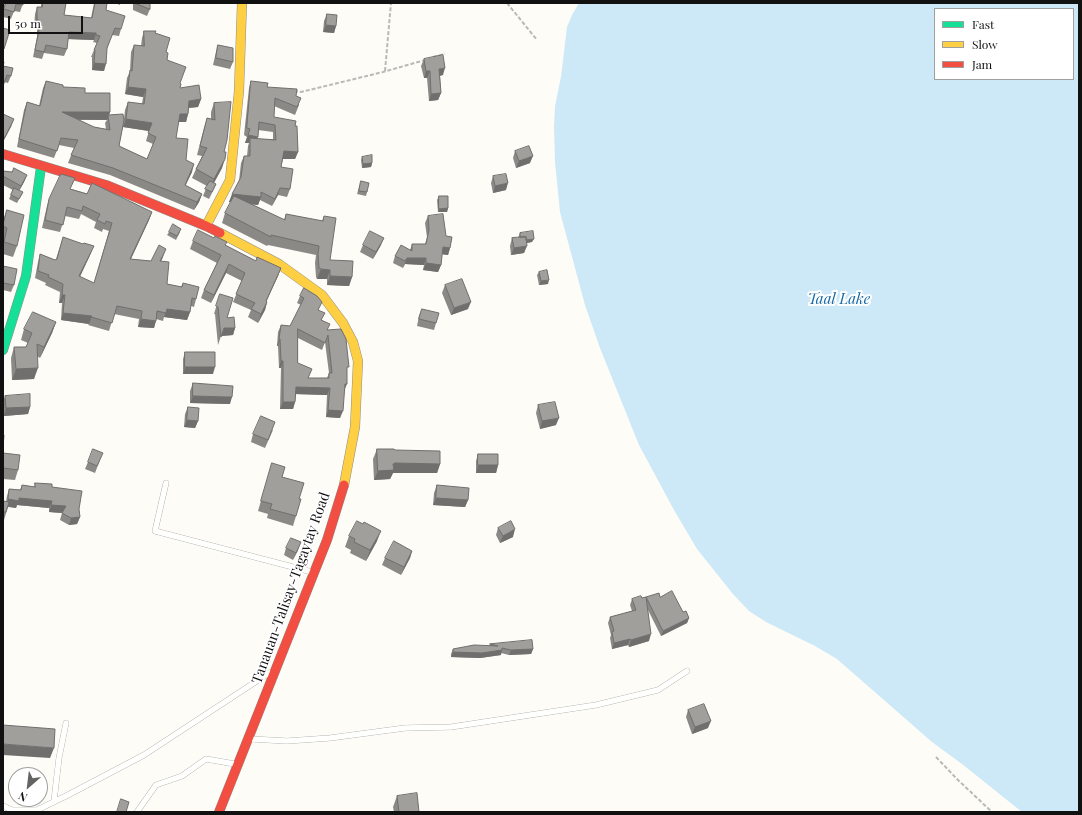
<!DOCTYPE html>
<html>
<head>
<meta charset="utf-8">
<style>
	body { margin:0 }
	#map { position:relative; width:1082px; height:815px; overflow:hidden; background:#fdfcf7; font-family:"Playfair Display",serif }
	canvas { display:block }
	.frame { position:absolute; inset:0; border:4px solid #111; pointer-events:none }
	.legend { position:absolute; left:934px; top:8px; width:140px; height:72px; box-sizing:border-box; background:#fff; border:1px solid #a0a0a0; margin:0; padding:5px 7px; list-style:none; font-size:12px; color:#111 }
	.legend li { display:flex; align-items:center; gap:8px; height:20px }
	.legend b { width:20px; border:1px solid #a0a0a0 }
	.north { position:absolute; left:8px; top:767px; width:40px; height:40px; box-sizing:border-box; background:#fff; border:1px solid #a0a0a0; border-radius:50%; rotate:208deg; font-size:11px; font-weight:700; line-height:16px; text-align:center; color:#111 }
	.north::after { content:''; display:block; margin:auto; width:14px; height:18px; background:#646362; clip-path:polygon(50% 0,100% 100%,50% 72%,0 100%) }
	.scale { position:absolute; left:8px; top:16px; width:75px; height:18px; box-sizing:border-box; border:2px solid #111; border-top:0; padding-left:5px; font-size:12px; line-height:14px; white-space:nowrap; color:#111; -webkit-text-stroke:3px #fff; paint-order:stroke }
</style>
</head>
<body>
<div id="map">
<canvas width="1082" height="815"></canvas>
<div class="frame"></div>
<ul class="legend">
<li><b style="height:5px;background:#16e098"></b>Fast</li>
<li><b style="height:5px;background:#ffcf43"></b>Slow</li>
<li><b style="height:5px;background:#f24e42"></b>Jam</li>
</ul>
<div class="north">N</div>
<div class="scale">50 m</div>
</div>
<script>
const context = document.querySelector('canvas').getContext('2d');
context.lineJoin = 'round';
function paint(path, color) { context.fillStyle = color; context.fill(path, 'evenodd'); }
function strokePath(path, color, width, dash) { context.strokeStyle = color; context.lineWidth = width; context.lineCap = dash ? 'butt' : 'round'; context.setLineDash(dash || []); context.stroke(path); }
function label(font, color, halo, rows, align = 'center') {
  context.font = font + ' "Playfair Display",serif'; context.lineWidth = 4; context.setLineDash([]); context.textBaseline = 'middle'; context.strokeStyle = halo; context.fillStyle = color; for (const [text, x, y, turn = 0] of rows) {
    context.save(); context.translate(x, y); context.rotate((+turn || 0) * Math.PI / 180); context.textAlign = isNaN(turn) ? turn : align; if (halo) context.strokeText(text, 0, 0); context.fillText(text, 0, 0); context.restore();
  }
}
paint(new Path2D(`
	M 579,3 L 1079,3 L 1079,812 L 1022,812 L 962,764 L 932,742 L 837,659 L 815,646 L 766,622 L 749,611 L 733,594 L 697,549 L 674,510 L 639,445 L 600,348 L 585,305 L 560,212 L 555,162 L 554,127 L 555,106 L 561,77 L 567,27 L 572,15 ZM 935,9 L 1073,9 L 1073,79 L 935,79 Z`), '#cde8f7');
const lane = new Path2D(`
	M 166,483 L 155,531 L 312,572
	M 251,739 L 287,741 L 330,738 L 405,728 L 451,727 L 596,705 L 658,690 L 687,671
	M 54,801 L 59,758 L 66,723
	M 3,806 L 12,810 L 37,810 L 66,796 L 144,755 L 269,673
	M 137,812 L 156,785 L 182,776 L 206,759 L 235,764`);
const fast = new Path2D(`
	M 3,350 L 26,276 L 41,167`);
const slow = new Path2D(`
	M 206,226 L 230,180 L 239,91 L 242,3
	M 220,233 L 279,264 L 322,295 L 343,323 L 353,342 L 358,361 L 355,427 L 344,485`);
const jam = new Path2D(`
	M 3,154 L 106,185 L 206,226 L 220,233
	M 219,812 L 327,540 L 344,485`);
strokePath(lane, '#979795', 6);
strokePath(fast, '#8e8d8b', 10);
strokePath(slow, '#8e8d8b', 10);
strokePath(jam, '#8e8d8b', 10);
strokePath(new Path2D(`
	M 507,3 L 537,40
	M 433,57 L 445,54
	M 385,71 L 391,3
	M 294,91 L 301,92 L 383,72 L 425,60
	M 936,757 L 958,780 L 992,812`), '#b9b9b8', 2, [4, 2]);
strokePath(lane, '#fffffe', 5.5);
strokePath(fast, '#16e098', 9);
strokePath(slow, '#ffcf43', 9);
strokePath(jam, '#f24e42', 9);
paint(new Path2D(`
	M 5,3 L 23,3 L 20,12 L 14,11 L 11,19 L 3,17 L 3,10 Z
	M 41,3 L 66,3 L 64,15 L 91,18 L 94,3 L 107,3 L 106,10 L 121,29 L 119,36 L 112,35 L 107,49 L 104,71 L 92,70 L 92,57 L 91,57 L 97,43 L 93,42 L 94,40 L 68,39 L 67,49 L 64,56 L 44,53 L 42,59 L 33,57 L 37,37 L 37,27 L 34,27 L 35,14 L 37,7 L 41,7 Z
	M 115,3 L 120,3 L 120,5 Z
	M 133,3 L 150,3 L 150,9 L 147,16 L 133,10 Z
	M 327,14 L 336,26 L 334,33 L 323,32 L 324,21 Z
	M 144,31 L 155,33 L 166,52 L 167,60 L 180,83 L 180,88 L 201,99 L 198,107 L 189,108 L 188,114 L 186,122 L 178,122 L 176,138 L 192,172 L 185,185 L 202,194 L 199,202 L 194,210 L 110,175 L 68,163 L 74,148 L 59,145 L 54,158 L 17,147 L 24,110 L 27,102 L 39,106 L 43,88 L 46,81 L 63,87 L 85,93 L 110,112 L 109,115 L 124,119 L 125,110 L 128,102 L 142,104 L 143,97 L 125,94 L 127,78 L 130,71 L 131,52 L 134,45 L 141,46 L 142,38 ZM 79,120 L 107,120 L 105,123 L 106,129 L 94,127 ZM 124,121 L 123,127 L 149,131 L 146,141 L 153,144 L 147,159 L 119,146 Z
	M 218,45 L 233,62 L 230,69 L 213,65 L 216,52 Z
	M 424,59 L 443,75 L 440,76 L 441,93 L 438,100 L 429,101 L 427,78 L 424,78 L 421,66 Z
	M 3,66 L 11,76 L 8,83 L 4,82 Z
	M 251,81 L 267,87 L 296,96 L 299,105 L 295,115 L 274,106 L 274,117 L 295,126 L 298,152 L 295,159 L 283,159 L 281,167 L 290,189 L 287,197 L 278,195 L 272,206 L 260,200 L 258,205 L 251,204 L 284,220 L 286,214 L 322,221 L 324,216 L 330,260 L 352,277 L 349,286 L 327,285 L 327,279 L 317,279 L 316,277 L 315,263 L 316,255 L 268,245 L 267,246 L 222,223 L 225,213 L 231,202 L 229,202 L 239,181 L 241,163 L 244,156 L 247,156 L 248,146 L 249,143 L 245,143 L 247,137 L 244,135 L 249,88 ZM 258,130 L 273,132 L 273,139 L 257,139 Z
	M 214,103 L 224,152 L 222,168 L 214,183 L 216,184 L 213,191 L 209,199 L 203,196 L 207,186 L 192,178 L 196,169 L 202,156 L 197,155 L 204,128 L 207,118 L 211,119 L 211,112 Z
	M 515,151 L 530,163 L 516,168 L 513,158 Z
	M 362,157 L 372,163 L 371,167 L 362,168 L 361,160 Z
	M 3,171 L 27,175 L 24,182 L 19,191 L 23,192 L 17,203 L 9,199 L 13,190 L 3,185 Z
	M 493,176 L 506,190 L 493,193 L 491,183 Z
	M 361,181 L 367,192 L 366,196 L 357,194 Z
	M 71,189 L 152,212 L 149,220 L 131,259 L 151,261 L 163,257 L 161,261 L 167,284 L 181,287 L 183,283 L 196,299 L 194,307 L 191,306 L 190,312 L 187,320 L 164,317 L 163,321 L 156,319 L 154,328 L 138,327 L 139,319 L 114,314 L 109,331 L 88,325 L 89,324 L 61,320 L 62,303 L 59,303 L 60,292 L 45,285 L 46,283 L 35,278 L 38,262 L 40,254 L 55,260 L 56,259 L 63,237 L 91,253 L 80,277 L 94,283 L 109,231 L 103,229 L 102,232 L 94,228 L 96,222 L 81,214 L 79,219 L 65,216 L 60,232 L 42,228 L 47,206 L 49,199 Z
	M 439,196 L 448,208 L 447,212 L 438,212 L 437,200 Z
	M 7,210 L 17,246 L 13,257 L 3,254 L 3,220 Z
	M 428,216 L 446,236 L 450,248 L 448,255 L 442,254 L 441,265 L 438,272 L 423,270 L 424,265 L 405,264 L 403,268 L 393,263 L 395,256 L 410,250 L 412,244 L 425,244 L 427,237 L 425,223 Z
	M 169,232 L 180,232 L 176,240 L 167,235 Z
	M 520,233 L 532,242 L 527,243 L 524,253 L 511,255 L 510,246 L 512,238 L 518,238 Z
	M 193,241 L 225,245 L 256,261 L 281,268 L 278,276 L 266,301 L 267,302 L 265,310 L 258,323 L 248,317 L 251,310 L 233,302 L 242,281 L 226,273 L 211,303 L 201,298 L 204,290 L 217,263 L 190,249 Z
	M 363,245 L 381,245 L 373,259 L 360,252 Z
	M 3,266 L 14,285 L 11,292 L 3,290 Z
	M 539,272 L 548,284 L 539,285 L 537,275 Z
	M 445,285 L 468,309 L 451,315 L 442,293 Z
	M 304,288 L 319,310 L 322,320 L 328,330 L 347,373 L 340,418 L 326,417 L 327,395 L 296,394 L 295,402 L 293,409 L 280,409 L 281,368 L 279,368 L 278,346 L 277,346 L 278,332 L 281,325 L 290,326 L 301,305 L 297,303 L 300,296 ZM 298,338 L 322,350 L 325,342 L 329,373 L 327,378 L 309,378 L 298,363 Z
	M 220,294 L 227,318 L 235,328 L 233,335 L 221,336 L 218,345 L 215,314 L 214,314 Z
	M 422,309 L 436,323 L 434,330 L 417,326 L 419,316 Z
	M 56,322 L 52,333 L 40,358 L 37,356 L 34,379 L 12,380 L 11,358 L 14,347 L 26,347 L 28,343 L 21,340 L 24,329 Z
	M 185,352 L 213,374 L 183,374 L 183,359 Z
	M 193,383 L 230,404 L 190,403 L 190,391 Z
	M 5,396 L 30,407 L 28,414 L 4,416 L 3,402 Z
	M 538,405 L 556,425 L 540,429 L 536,413 Z
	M 188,407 L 198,421 L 195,428 L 184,427 L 185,414 Z
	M 273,430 L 265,448 L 251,442 L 253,434 Z
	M 377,449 L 395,450 L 440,464 L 437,473 L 393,473 L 390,479 L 374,480 L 373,459 Z
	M 3,453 L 18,470 L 15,480 L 3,479 Z
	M 478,454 L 498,465 L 496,473 L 476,473 L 476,461 Z
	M 100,460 L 95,473 L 85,469 L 88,462 Z
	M 272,463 L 299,499 L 296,516 L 293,526 L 267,518 L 268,514 L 258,511 L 269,473 Z
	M 35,483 L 52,487 L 79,509 L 80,517 L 77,524 L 69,525 L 60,520 L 62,513 L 49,512 L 49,508 L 17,505 L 16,508 L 8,507 L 4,520 L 3,520 L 3,501 L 6,502 L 7,496 L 9,489 L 20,490 L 22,485 L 34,487 Z
	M 437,485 L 468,500 L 465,507 L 433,505 L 434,493 Z
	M 498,528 L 513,537 L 500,543 L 496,535 Z
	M 349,536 L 377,541 L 366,561 L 350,553 L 351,550 L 345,547 Z
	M 286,548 L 298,550 L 293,560 L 284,555 Z
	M 412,551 L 410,558 L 401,575 L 382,565 L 385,558 Z
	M 660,597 L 683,612 L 689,618 L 687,623 L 661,636 L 648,610 L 649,641 L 629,647 L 628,645 L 612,649 L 610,638 L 611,635 L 608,623 L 610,617 L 632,611 L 630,605 L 632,599 Z
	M 490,644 L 533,649 L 531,654 L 509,655 L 501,653 L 501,655 L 480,658 L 451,657 L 451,654 L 453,649 L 489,646 Z
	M 688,710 L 708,728 L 692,734 L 686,717 Z
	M 397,796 L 419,812 L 394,812 L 393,807 Z`), '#8a8986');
paint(new Path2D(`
	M 37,20 L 39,20 L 37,27 L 34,27 Z
	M 326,25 L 336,26 L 334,33 L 323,32 Z
	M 69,32 L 96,33 L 94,40 L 67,39 Z
	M 94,63 L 106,64 L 104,71 L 92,70 Z
	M 445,68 L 443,75 L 437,76 L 439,69 Z
	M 426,71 L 430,71 L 427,78 L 424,78 Z
	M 128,87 L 146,89 L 143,97 L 125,94 Z
	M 441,93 L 438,100 L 429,101 L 431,94 Z
	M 201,99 L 198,107 L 186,108 L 189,101 Z
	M 62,112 L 110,112 L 107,120 L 59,119 Z
	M 180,114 L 188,114 L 186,122 L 177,122 Z
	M 14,119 L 11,127 L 3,142 L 3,137 Z
	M 126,119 L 152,123 L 149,131 L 123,127 Z
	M 248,135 L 258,137 L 255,144 L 250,138 L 249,143 L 245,143 Z
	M 284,151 L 298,152 L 295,159 L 281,159 Z
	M 533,156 L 530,163 L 516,168 L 519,161 Z
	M 225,159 L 222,168 L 211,188 L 214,179 Z
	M 372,163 L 371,167 L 362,168 L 363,164 Z
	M 194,164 L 192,172 L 182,193 L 185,185 Z
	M 27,175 L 24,182 L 18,193 L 21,186 Z
	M 508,183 L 506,190 L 493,193 L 495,186 Z
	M 280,188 L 278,195 L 272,206 L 275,199 Z
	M 202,194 L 199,202 L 194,210 L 197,202 Z
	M 232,194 L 261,197 L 258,205 L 229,202 Z
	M 448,208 L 447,212 L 438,212 L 439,209 Z
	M 152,212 L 149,220 L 127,267 L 130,259 Z
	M 384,238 L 381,245 L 373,259 L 376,252 Z
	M 534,239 L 532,242 L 519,244 L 521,240 Z
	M 94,246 L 91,253 L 76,284 L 79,276 Z
	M 527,246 L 524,253 L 511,255 L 514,248 Z
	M 443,247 L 450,248 L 448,255 L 440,254 Z
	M 166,249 L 163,257 L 157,269 L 160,261 Z
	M 407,258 L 426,258 L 424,265 L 405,264 L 403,268 Z
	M 426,263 L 441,265 L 438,272 L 423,270 Z
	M 229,264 L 226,273 L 211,303 L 214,295 Z
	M 281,268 L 278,276 L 263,309 L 266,301 Z
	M 321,269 L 330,270 L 327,279 L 317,279 Z
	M 330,276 L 352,277 L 349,286 L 327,285 Z
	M 549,280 L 548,284 L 539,285 L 541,281 Z
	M 62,295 L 65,295 L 62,303 L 59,303 Z
	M 267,302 L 265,310 L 258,323 L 261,314 Z
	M 471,302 L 468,309 L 451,315 L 454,308 Z
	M 167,309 L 190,312 L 187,320 L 164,317 Z
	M 63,313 L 92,316 L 89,324 L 61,320 Z
	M 141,319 L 156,321 L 154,328 L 138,327 Z
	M 56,322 L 52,333 L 40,358 L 44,347 Z
	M 224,328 L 235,328 L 233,335 L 221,336 Z
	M 279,339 L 280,339 L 278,346 L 277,346 Z
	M 281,361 L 283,361 L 281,368 L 279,368 Z
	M 185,367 L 215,367 L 213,374 L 183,374 Z
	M 38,368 L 34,379 L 12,380 L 16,369 Z
	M 345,384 L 347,384 L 344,391 Z
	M 296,387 L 330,388 L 327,395 L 293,394 Z
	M 193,396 L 232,397 L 230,404 L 190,403 Z
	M 283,402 L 295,402 L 293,409 L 280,409 Z
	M 30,407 L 28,414 L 4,416 L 6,408 Z
	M 328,410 L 343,411 L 340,418 L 326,417 Z
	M 559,418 L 556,425 L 540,429 L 542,421 Z
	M 187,420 L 198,421 L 195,428 L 184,427 Z
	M 395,463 L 440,464 L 437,473 L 393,473 L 390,479 L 374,480 L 378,471 Z
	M 478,465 L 498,465 L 496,473 L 476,473 Z
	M 19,498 L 52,501 L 49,508 L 17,505 L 16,508 L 6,506 L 8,499 Z
	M 436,498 L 468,500 L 465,507 L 433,505 Z
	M 51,505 L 66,506 L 63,513 L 49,512 Z
	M 80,517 L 77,524 L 69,525 L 71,518 Z
	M 515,529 L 513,537 L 500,543 L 503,536 Z
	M 381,531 L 377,541 L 366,561 L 370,550 Z
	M 301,542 L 298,550 L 293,560 L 296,553 Z
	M 412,551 L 410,558 L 401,575 L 404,567 Z
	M 689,618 L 687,623 L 661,636 L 663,631 Z
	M 651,634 L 649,641 L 629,647 L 631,640 Z
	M 630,639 L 628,645 L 612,649 L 614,643 Z
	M 533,649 L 531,654 L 509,655 L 511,650 Z
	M 502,650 L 501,655 L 480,658 L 451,657 L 453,652 Z
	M 711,721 L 708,728 L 692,734 L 695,727 Z
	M 3,744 L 54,748 L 50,758 L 3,755 Z`), '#716f6d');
const building = new Path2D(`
	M 6,3 L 23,3 L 23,5 L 16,4 L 14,12 L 4,9 Z
	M 43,3 L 66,3 L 64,15 L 92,18 L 95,3 L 107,3 L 106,10 L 125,16 L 121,29 L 115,28 L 107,48 L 106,64 L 94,63 L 95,50 L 94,50 L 100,36 L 96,35 L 96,33 L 69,32 L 67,49 L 46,45 L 44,52 L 35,50 L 39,30 L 39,20 L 37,20 L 37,7 L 42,7 Z
	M 135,3 L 150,3 L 150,9 Z
	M 327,14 L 337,15 L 336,26 L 326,25 Z
	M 3,28 L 10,30 L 4,49 L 3,49 Z
	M 144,31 L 156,31 L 155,33 L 170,38 L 166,52 L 168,53 L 167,60 L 186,67 L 180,83 L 181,84 L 180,88 L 199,85 L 201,99 L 189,101 L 188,114 L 180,114 L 176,138 L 188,139 L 186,160 L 194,164 L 185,185 L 202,194 L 197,202 L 113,168 L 71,155 L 78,140 L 61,138 L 57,151 L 19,139 L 27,102 L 40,106 L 46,81 L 63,85 L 63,87 L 85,88 L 85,93 L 110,93 L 110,112 L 62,112 L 94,127 L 110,130 L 108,115 L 123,114 L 124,120 L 119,146 L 147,159 L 156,137 L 148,133 L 152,123 L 126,119 L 128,102 L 144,104 L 146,89 L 128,87 L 130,70 L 132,71 L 134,45 L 144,46 Z
	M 218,45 L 233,48 L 233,62 L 216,58 Z
	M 443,55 L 445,68 L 439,69 L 441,93 L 431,94 L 430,71 L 426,71 L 424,59 Z
	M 3,62 L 4,62 L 3,66 L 13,68 L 11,76 L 7,75 L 3,86 Z
	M 251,81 L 268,83 L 267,87 L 297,89 L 296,96 L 301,98 L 297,107 L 275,98 L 274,117 L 296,121 L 295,126 L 297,126 L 298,152 L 284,151 L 281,167 L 293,169 L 290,189 L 280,188 L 275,199 L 261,192 L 261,197 L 232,194 L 241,177 L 244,156 L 250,156 L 250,138 L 276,140 L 275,125 L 259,122 L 258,137 L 248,135 L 250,129 L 247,128 Z
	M 231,102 L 227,140 L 224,152 L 226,152 L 225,159 L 214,179 L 196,169 L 207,148 L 200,146 L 207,118 L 215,120 L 214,103 Z
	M 3,114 L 14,119 L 5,137 L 3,137 Z
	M 529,146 L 533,156 L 519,161 L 515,151 Z
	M 372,155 L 372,163 L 363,164 L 362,157 Z
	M 14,168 L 27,175 L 21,186 L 3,176 L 3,171 L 12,172 Z
	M 61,174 L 75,178 L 70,189 L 87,194 L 92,183 L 152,212 L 130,259 L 151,261 L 159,245 L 166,249 L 160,261 L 169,262 L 167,284 L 182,287 L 183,283 L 199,287 L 196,299 L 192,298 L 190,312 L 167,309 L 166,313 L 157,311 L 156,321 L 141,319 L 142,311 L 117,306 L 112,323 L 91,317 L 92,316 L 63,313 L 65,295 L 62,295 L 63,284 L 48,277 L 49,275 L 38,271 L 40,254 L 55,260 L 57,259 L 63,237 L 83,244 L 84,243 L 94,246 L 79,276 L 94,283 L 112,223 L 106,221 L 105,224 L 97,220 L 100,214 L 83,206 L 82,211 L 67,207 L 63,225 L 45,220 L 49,199 Z
	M 506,174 L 508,183 L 495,186 L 493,176 Z
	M 210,181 L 216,184 L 212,192 L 205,189 Z
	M 361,181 L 369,183 L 367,192 L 359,191 Z
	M 14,188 L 23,192 L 19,199 L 11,195 Z
	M 234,196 L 285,220 L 286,214 L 323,221 L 324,216 L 336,218 L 330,260 L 353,261 L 352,277 L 330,276 L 330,270 L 321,269 L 319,268 L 318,254 L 319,246 L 271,235 L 271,237 L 225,213 Z
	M 439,196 L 448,196 L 448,208 L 439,209 Z
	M 7,210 L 24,215 L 17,246 L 4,242 L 7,228 L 3,226 L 3,225 Z
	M 443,214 L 446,236 L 452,237 L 450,248 L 443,247 L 441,265 L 426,263 L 426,258 L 407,258 L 405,261 L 395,256 L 401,245 L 412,251 L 412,244 L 426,244 L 429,230 L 428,216 Z
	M 173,224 L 181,229 L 177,236 L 169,232 Z
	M 198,230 L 214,238 L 215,236 L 227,242 L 225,245 L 256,261 L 257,257 L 281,268 L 266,301 L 267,302 L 261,314 L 251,309 L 255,303 L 236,294 L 245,273 L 229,264 L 214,295 L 204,290 L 221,255 L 193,241 Z
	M 370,231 L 384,238 L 376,252 L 363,245 Z
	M 533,231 L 534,239 L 526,240 L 526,237 L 520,237 L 520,233 Z
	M 526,237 L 527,246 L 514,248 L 512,238 Z
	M 3,266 L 17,269 L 14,285 L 3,283 Z
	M 547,270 L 549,280 L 541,281 L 539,272 Z
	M 462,279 L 471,302 L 454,308 L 445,285 Z
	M 304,288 L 317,296 L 322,302 L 318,310 L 325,313 L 321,320 L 330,324 L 327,330 L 341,329 L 346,339 L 349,367 L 347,367 L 347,384 L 345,384 L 343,411 L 328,410 L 330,388 L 296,387 L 295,402 L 283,402 L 283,361 L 281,361 L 280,339 L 279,339 L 281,325 L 290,326 L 304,298 L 300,296 ZM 298,329 L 325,343 L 328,335 L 332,373 L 329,373 L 329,378 L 308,378 L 312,369 L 298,363 Z
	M 220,294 L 233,298 L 227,318 L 234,317 L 235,328 L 224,328 L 221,337 L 218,307 L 216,306 Z
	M 422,309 L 439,313 L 436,323 L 419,319 Z
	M 33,312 L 56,322 L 44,347 L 37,344 L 38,368 L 16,369 L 14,347 L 26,347 L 32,333 L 24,329 Z
	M 185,352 L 215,352 L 215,367 L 185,367 Z
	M 193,383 L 233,386 L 232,397 L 193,396 Z
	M 30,394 L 30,407 L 6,408 L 5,396 Z
	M 555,402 L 559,418 L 542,421 L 538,405 Z
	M 188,407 L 199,408 L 198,421 L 187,420 Z
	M 261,416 L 275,422 L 268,440 L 253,434 Z
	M 3,435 L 4,435 L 3,447 Z
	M 93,449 L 103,453 L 97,466 L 88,462 Z
	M 377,449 L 394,449 L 395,450 L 440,451 L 440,464 L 395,463 L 393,464 L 394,470 L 378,471 Z
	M 3,453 L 20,455 L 18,470 L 3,468 Z
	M 478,454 L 498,454 L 498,465 L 478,465 Z
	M 272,463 L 285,467 L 282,477 L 304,483 L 299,499 L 301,499 L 296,516 L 270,509 L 272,504 L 261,501 Z
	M 35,483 L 52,484 L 52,487 L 82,491 L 79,509 L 80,517 L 71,518 L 62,513 L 66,506 L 51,505 L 52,501 L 19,498 L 19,501 L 8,499 L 9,489 L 21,490 L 22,485 L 35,487 Z
	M 437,485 L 469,488 L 468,500 L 436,498 Z
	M 3,501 L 9,502 L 6,512 L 3,512 Z
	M 357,521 L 363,524 L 364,522 L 381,531 L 370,550 L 354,542 L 355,539 L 349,536 Z
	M 511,521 L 515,529 L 503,536 L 498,528 Z
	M 291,538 L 301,542 L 296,553 L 286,548 Z
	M 394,541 L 412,551 L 404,567 L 385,558 Z
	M 672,591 L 683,612 L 686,611 L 689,618 L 663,631 L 646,597 L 659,593 L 660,597 Z
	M 641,596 L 642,598 L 646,597 L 651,634 L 631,640 L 630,639 L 614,643 L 612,632 L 614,631 L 610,617 L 636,610 L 632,599 Z
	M 532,640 L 533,649 L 511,650 L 502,648 L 502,650 L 482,653 L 453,652 L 453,649 L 474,645 L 498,646 L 490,644 Z
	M 704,704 L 711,721 L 695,727 L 688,710 Z
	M 3,725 L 55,729 L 54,748 L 3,744 Z
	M 417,793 L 419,812 L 399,812 L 397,796 Z
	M 121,799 L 129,802 L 126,812 L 117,812 Z`);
paint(building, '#a19f9c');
strokePath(building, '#716f6d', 1);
label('14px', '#111', '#fff', [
	["Tanauan-Talisay-Tagaytay Road",291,588,-70]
]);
label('italic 15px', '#1768a6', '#fff', [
	["Taal Lake",839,299]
]);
</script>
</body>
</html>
